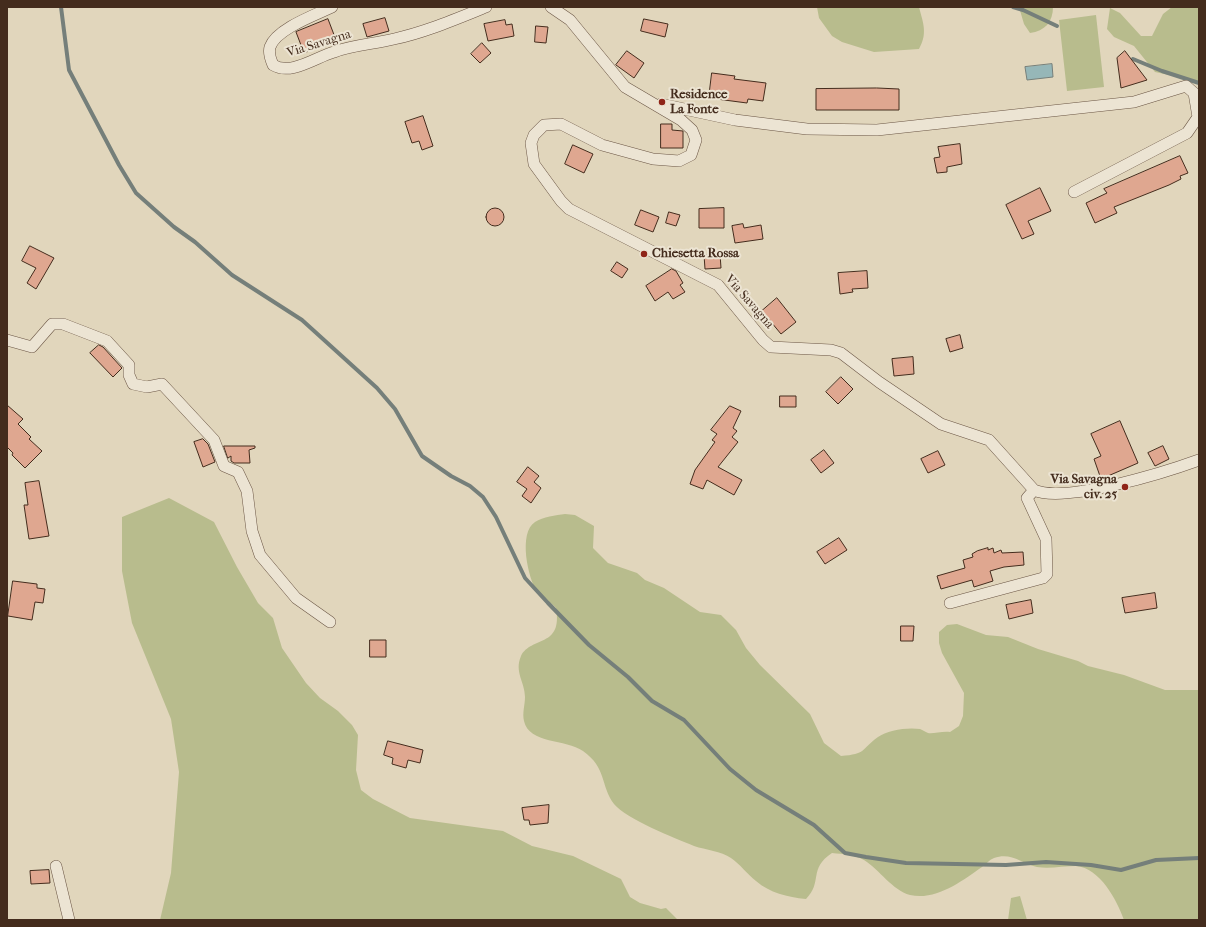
<!DOCTYPE html>
<html>
<head>
<meta charset="utf-8">
<style>
	body { margin:0 }
	#map { position:relative; width:1206px; height:927px; overflow:hidden; background:#e1d6bc; font-family:"IM FELL French Canon",serif }
	canvas { display:block }
	.frame { position:absolute; inset:0; border:8px solid #442c1d; pointer-events:none }
</style>
</head>
<body>
<div id="map">
<canvas width="1206" height="927"></canvas>
<div class="frame"></div>
</div>
<script>
const context = document.querySelector('canvas').getContext('2d');
context.lineJoin = 'round';
function paint(path, color) { context.fillStyle = color; context.fill(path, 'evenodd'); }
function strokePath(path, color, width, dash) { context.strokeStyle = color; context.lineWidth = width; context.lineCap = dash ? 'butt' : 'round'; context.setLineDash(dash || []); context.stroke(path); }
function label(font, color, halo, rows, align = 'center') {
  context.font = font + ' "IM FELL French Canon",serif'; context.lineWidth = 4; context.setLineDash([]); context.textBaseline = 'middle'; context.strokeStyle = halo; context.fillStyle = color; for (const [text, x, y, turn = 0] of rows) {
    context.save(); context.translate(x, y); context.rotate((+turn || 0) * Math.PI / 180); context.textAlign = isNaN(turn) ? turn : align; if (halo) context.strokeText(text, 0, 0); context.fillText(text, 0, 0); context.restore();
  }
}
paint(new Path2D(`
	M 817,7 L 919,7 C 923,23 928,33 919,49 L 874,52 L 842,42 L 832,36 L 819,18 Z
	M 1019,7 L 1053,7 C 1053,22 1045,31 1030,33 L 1024,24 Z
	M 1172,7 L 1199,7 L 1199,84 L 1188,79 L 1155,72 L 1134,46 L 1114,37 L 1107,29 L 1110,8 L 1120,13 L 1141,36 L 1152,36 L 1163,14 Z
	M 1096,15 L 1104,87 L 1067,91 L 1059,20 Z
	M 169,498 L 214,522 L 237,567 L 258,603 L 273,618 L 282,648 L 306,683 L 320,698 L 338,711 L 352,725 L 358,735 L 356,770 L 361,790 L 373,799 L 410,818 L 503,831 L 532,846 L 573,856 L 621,879 L 630,897 L 640,903 L 661,909 L 666,908 L 678,920 L 160,920 L 171,873 L 179,772 L 171,719 L 132,623 L 122,571 L 122,517 Z
	M 565,514 L 575,515 L 594,526 L 593,548 L 608,563 L 637,573 L 645,580 L 664,588 L 700,612 L 721,615 L 736,630 L 746,648 L 760,665 L 810,714 L 824,743 L 841,756 C 867,754 860,750 878,737 C 887,730 908,727 920,729 C 923,730 925,732 928,733 C 933,734 942,731 950,732 L 959,726 L 963,716 L 964,693 L 942,653 L 939,643 L 939,632 L 947,625 L 957,624 L 986,635 L 1008,637 L 1038,649 L 1078,661 L 1088,666 L 1124,675 L 1165,690 L 1199,690 L 1199,920 L 1124,920 C 1117,900 1100,868 1076,866 C 1063,866 1050,869 1037,867 C 1021,863 1011,852 994,858 C 989,860 986,864 982,867 C 962,881 936,901 910,895 C 892,890 880,870 864,860 C 855,855 843,854 832,853 C 808,869 823,882 806,899 C 787,897 770,893 756,881 C 747,874 740,864 731,858 C 721,851 706,850 694,846 C 675,838 626,819 614,804 C 600,785 607,768 583,751 C 566,739 529,744 524,721 C 522,713 525,705 525,697 C 525,682 514,672 521,656 C 531,636 563,648 556,608 C 551,602 541,598 537,592 C 528,578 518,533 535,522 C 543,517 556,515 565,514 Z
	M 1020,896 L 1027,920 L 1008,920 L 1011,898 Z`), '#b8bc8d');
const water = new Path2D(`
	M 1052,64 L 1053,77 L 1027,80 L 1025,67 Z`);
paint(water, '#96b7b8');
strokePath(water, '#757f7a', 1);
strokePath(new Path2D(`
	M 61,7 L 69,70 L 119,165 L 136,193 L 174,227 L 195,242 L 232,275 L 302,320 L 377,388 L 395,409 L 422,456 L 451,476 L 470,486 L 483,497 L 496,517 L 525,578 L 548,603 L 589,645 L 628,677 L 652,701 L 684,720 L 730,769 L 756,790 L 814,825 L 845,853 L 866,857 L 906,863 L 1006,865 L 1046,862 L 1091,865 L 1121,870 L 1156,860 L 1199,858
	M 1013,7 L 1023,10 L 1057,26
	M 1133,59 L 1162,71 L 1199,83`), '#757f7a', 4);
const building = new Path2D(`
	M 385,18 L 389,31 L 367,37 L 363,24 Z
	M 328,19 L 336,40 L 304,53 L 296,32 Z
	M 644,19 L 668,24 L 665,37 L 641,31 Z
	M 505,20 L 506,25 L 512,24 L 514,36 L 488,41 L 484,24 Z
	M 536,26 L 548,27 L 546,43 L 535,42 Z
	M 482,43 L 491,53 L 480,63 L 471,54 Z
	M 627,51 L 644,63 L 634,78 L 616,65 Z
	M 1125,51 L 1147,80 L 1121,88 L 1117,58 Z
	M 712,73 L 735,76 L 734,79 L 766,83 L 763,101 L 748,99 L 747,103 L 709,98 Z
	M 877,88 L 899,89 L 899,110 L 816,110 L 816,89 Z
	M 423,116 L 433,146 L 422,150 L 419,141 L 412,143 L 405,122 Z
	M 661,124 L 672,124 L 672,130 L 683,131 L 683,148 L 661,148 Z
	M 960,144 L 962,164 L 947,167 L 947,172 L 937,173 L 934,158 L 940,157 L 938,147 Z
	M 573,145 L 593,154 L 584,173 L 565,164 Z
	M 1180,156 L 1188,173 L 1180,176 L 1181,179 L 1169,185 L 1114,207 L 1117,213 L 1095,223 L 1086,203 L 1107,193 L 1104,189 Z
	M 1040,188 L 1051,211 L 1028,221 L 1034,234 L 1022,239 L 1006,205 Z
	M486 217a9 9 0 1 1 18 0a9 9 0 1 1-18 0Z
	M 724,208 L 724,228 L 699,228 L 699,209 Z
	M 641,210 L 659,217 L 653,232 L 635,225 Z
	M 669,212 L 680,215 L 676,226 L 666,223 Z
	M 743,224 L 744,228 L 761,225 L 763,239 L 735,243 L 732,226 Z
	M 30,246 L 54,258 L 36,289 L 27,283 L 36,268 L 22,261 Z
	M 720,254 L 721,268 L 705,269 L 704,255 Z
	M 617,262 L 628,269 L 622,278 L 611,271 Z
	M 672,269 L 676,271 L 683,283 L 680,285 L 685,292 L 673,299 L 668,292 L 655,301 L 646,286 Z
	M 867,271 L 868,288 L 852,289 L 853,292 L 840,294 L 838,273 Z
	M 777,298 L 796,322 L 781,334 L 762,311 Z
	M 960,335 L 963,348 L 950,352 L 946,339 Z
	M 99,345 L 103,347 L 122,368 L 113,377 L 90,353 Z
	M 913,357 L 914,374 L 894,376 L 892,359 Z
	M 841,377 L 853,389 L 838,404 L 826,392 Z
	M 780,396 L 796,396 L 796,407 L 780,407 Z
	M 7,405 L 23,419 L 18,424 L 31,437 L 29,439 L 42,451 L 25,468 L 12,455 L 13,453 L 7,447 Z
	M 730,406 L 741,411 L 733,428 L 737,431 L 732,437 L 738,442 L 718,467 L 742,480 L 734,495 L 707,480 L 703,489 L 690,484 L 695,470 L 715,442 L 712,440 L 717,434 L 711,430 Z
	M 1120,421 L 1138,463 L 1101,479 L 1094,459 L 1101,456 L 1091,434 Z
	M 203,439 L 208,444 L 215,462 L 203,467 L 194,442 Z
	M 224,446 L 255,446 L 255,448 L 249,450 L 250,463 L 234,463 L 231,461 L 231,456 L 228,458 Z
	M 1163,446 L 1169,459 L 1155,466 L 1148,453 Z
	M 824,450 L 834,463 L 821,473 L 811,460 Z
	M 938,451 L 945,465 L 928,473 L 921,459 Z
	M 528,467 L 539,476 L 534,482 L 541,488 L 531,503 L 522,496 L 527,489 L 517,482 Z
	M 39,481 L 49,536 L 29,539 L 24,505 L 28,505 L 25,483 Z
	M 839,538 L 847,550 L 825,564 L 817,552 Z
	M 988,548 L 988,550 L 993,548 L 994,553 L 1001,550 L 1002,553 L 1023,552 L 1024,565 L 1004,567 L 990,571 L 993,581 L 974,587 L 972,580 L 941,589 L 937,576 L 965,568 L 963,560 L 973,557 L 972,554 L 977,551 Z
	M 13,581 L 37,584 L 37,588 L 45,589 L 43,603 L 35,602 L 32,620 L 8,616 Z
	M 1155,593 L 1157,608 L 1125,613 L 1122,598 Z
	M 1031,600 L 1033,613 L 1009,619 L 1006,605 Z
	M 901,626 L 914,626 L 913,641 L 901,641 Z
	M 370,640 L 386,640 L 386,657 L 370,657 Z
	M 388,741 L 423,750 L 420,763 L 408,760 L 406,768 L 392,764 L 393,758 L 384,755 Z
	M 549,805 L 548,823 L 530,825 L 529,820 L 524,820 L 522,808 Z
	M 49,870 L 50,883 L 31,884 L 30,871 Z`);
paint(building, '#dfa790');
strokePath(building, '#442c1d', 1);
const street = new Path2D(`
	M 332,7 C 315,15 276,29 270,47 C 268,54 271,60 273,65 C 291,76 316,57 334,52 C 353,45 374,44 394,39 C 426,32 456,19 486,7
	M 551,7 L 570,20 L 625,87 L 681,120 L 692,130 L 696,140 L 691,155 L 679,161 L 653,159 L 602,145 L 561,124 L 544,125 L 534,135 L 531,143 L 534,164 L 561,201 L 569,209 L 718,285 L 763,340 L 771,347 L 831,350 L 841,353 L 879,382 L 941,424 L 989,440 L 1034,490 C 1064,504 1166,472 1199,460
	M 661,104 L 735,120 L 807,129 L 877,130 L 1134,102 L 1186,86 L 1194,93 L 1198,117 L 1187,133 L 1074,192
	M 7,340 L 32,347 L 52,324 L 63,324 L 107,341 L 129,365 L 129,375 L 133,384 L 147,387 L 162,384 L 214,440 L 224,466 L 238,472 L 247,491 L 252,531 L 260,555 L 296,598 L 330,622
	M 950,603 L 1043,578 L 1047,574 L 1046,539 L 1027,498 L 1034,490
	M 56,866 L 69,920`);
strokePath(street, '#6b5645', 12);
strokePath(street, '#ece4d3', 11);
for (const [x, y, r, color] of [
	[662,102,4,"#8f2418"],
	[644,254,4,"#8f2418"],
	[1125,487,4,"#8f2418"]
]) { const dot = new Path2D(); dot.arc(x, y, r, 0, 2 * Math.PI); context.fillStyle = color; context.fill(dot); strokePath(dot, '#ece4d3', 1.5); }
label('13px', '#442c1d', '#ece4d3', [
	["Via Savagna",319,44,-17],
	["Via Savagna",749,302,49]
]);
label('bold 13px', '#442c1d', '#ece4d3', [
	["Residence",670,95],
	["La Fonte",670,110],
	["Chiesetta Rossa",652,254],
	["Via Savagna",1117,480,"right"],
	["civ. 25",1117,495,"right"]
], 'left');
</script>
</body>
</html>
